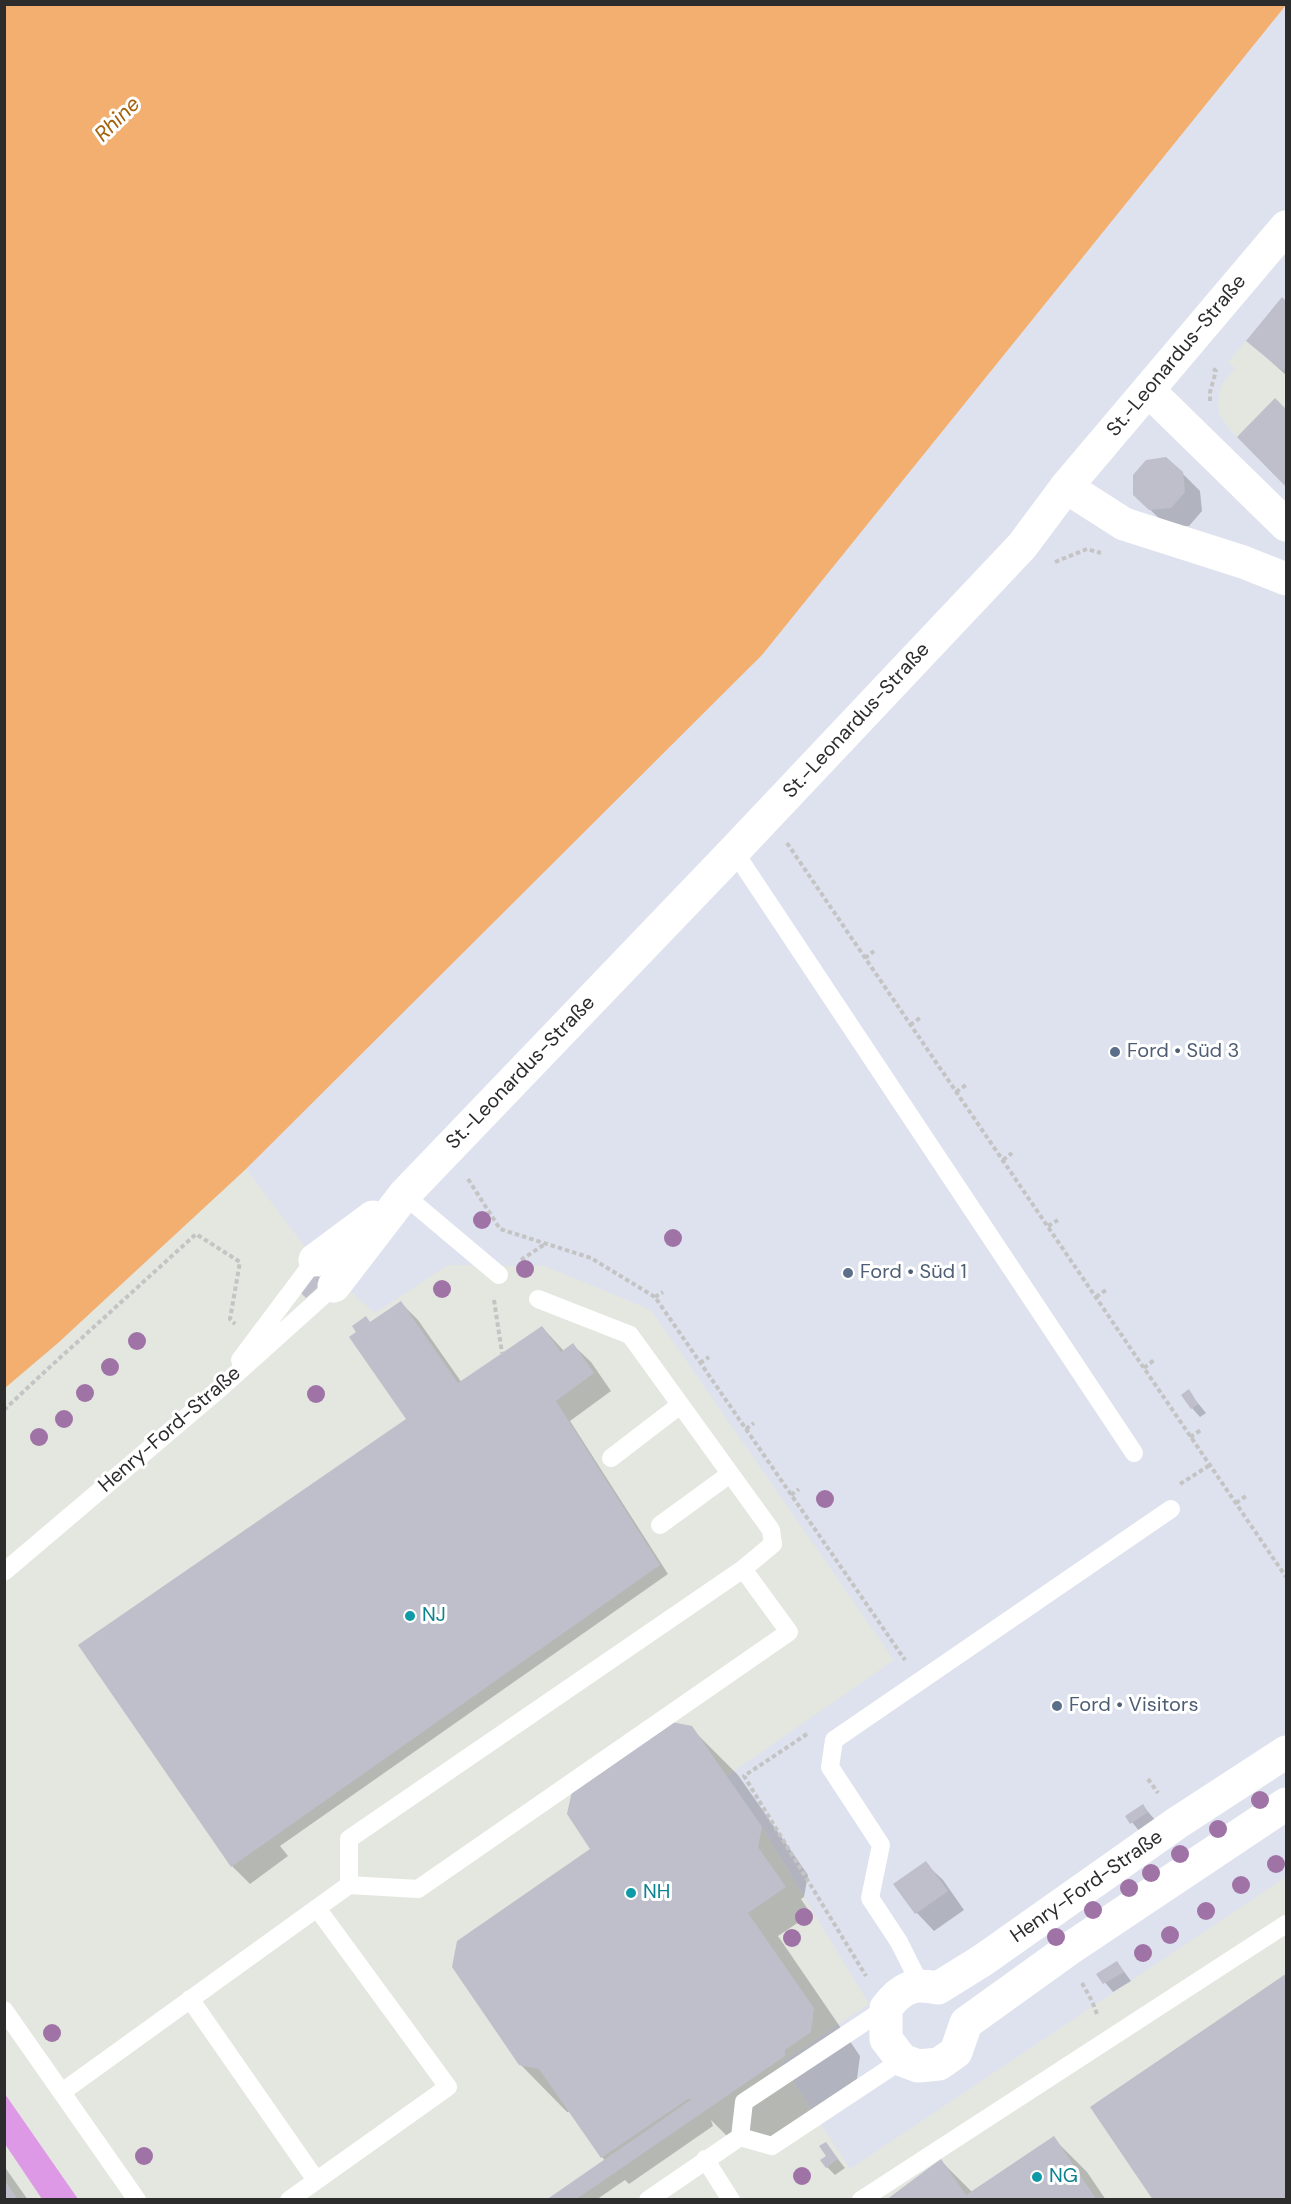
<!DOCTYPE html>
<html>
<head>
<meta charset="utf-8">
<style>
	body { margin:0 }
	#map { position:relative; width:1291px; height:2204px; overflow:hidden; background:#dee2ee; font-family:"DM Sans",sans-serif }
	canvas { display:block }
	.frame { position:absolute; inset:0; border:6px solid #2c2c2c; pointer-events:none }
</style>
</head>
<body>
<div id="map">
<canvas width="1291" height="2204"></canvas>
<div class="frame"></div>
</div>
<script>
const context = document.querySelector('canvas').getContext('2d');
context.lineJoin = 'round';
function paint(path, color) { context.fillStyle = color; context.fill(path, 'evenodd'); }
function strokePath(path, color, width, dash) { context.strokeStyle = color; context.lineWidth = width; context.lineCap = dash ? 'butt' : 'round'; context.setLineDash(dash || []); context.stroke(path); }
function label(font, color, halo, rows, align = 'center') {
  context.font = font + ' "DM Sans",sans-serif'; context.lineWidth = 6; context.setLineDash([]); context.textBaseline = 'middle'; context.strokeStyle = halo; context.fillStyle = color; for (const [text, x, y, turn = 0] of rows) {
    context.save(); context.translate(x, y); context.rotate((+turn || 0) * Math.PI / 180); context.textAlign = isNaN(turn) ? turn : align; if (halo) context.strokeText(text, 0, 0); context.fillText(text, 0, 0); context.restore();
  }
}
paint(new Path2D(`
	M 1246,341 L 1286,374 L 1286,487 L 1229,429 L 1220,415 L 1218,405 L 1220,390 L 1223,383 L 1235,368 L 1228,363 Z
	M 246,1169 L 315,1260 L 375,1313 L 448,1265 L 545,1266 L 651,1310 L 894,1660 L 727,1776 L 762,1827 L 869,2004 L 781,2063 L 850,2169 L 1286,1877 L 1286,2199 L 5,2199 L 4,1388 L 58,1343 Z`), '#e3e7df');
paint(new Path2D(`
	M 4,2094 L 5,2094 L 78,2199 L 42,2199 L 5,2144 Z`), '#dd99e6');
paint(new Path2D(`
	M 5,4 L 1286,5 L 762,655 L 246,1169 L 58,1343 L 5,1388 Z`), '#f3af6f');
paint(new Path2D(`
	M 1282,299 L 1286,303 L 1286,375 L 1248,341 Z
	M 1275,400 L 1286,411 L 1286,484 L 1239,437 Z
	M 1182,473 L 1200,491 L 1202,511 L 1189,526 L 1168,527 L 1134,494 Z
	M 400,1302 L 418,1320 L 462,1383 L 542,1327 L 564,1351 L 573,1345 L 591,1362 L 611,1391 L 570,1421 L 668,1574 L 280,1846 L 288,1856 L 250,1884 L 232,1866 L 80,1645 L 409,1419 L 371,1323 Z
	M 1188,1391 L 1206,1413 L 1200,1417 L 1192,1408 Z
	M 691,1728 L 738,1775 L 808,1875 L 804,1897 L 801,1899 L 811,1914 L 778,1936 L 860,2056 L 857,2079 L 757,2148 L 736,2145 L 711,2120 L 713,2126 L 629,2184 L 625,2180 L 596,2200 L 548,2200 L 605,2161 L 571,2112 L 567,2112 L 520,2064 L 592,1849 Z
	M 1143,1806 L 1156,1821 L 1140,1832 L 1127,1816 Z
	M 925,1863 L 943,1880 L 964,1910 L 934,1931 L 917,1913 L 895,1884 Z
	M 1117,1962 L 1131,1981 L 1113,1992 L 1098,1974 Z
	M 1286,1974 L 1286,2200 L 1155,2200 L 1092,2107 Z
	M 1053,2138 L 1087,2172 L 1106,2200 L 888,2200 L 940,2160 L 972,2192 Z
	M 826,2144 L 845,2168 L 835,2175 L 827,2167 L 828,2156 Z
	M 4,2166 L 28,2200 L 4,2200 Z`), '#0003');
paint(new Path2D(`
	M 1282,297 L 1286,301 L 1286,366 L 1283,371 L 1246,341 Z
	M 1275,398 L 1286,409 L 1286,487 L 1237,437 Z
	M 1166,457 L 1183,472 L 1185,492 L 1171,508 L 1149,510 L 1133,495 L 1133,475 L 1146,460 Z
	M 316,1274 L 324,1282 L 306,1298 L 298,1290 Z
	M 401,1301 L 458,1383 L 542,1326 L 561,1352 L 573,1343 L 594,1373 L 556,1401 L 660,1565 L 231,1867 L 78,1645 L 406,1419 L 349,1337 L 356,1332 L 352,1326 L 366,1316 L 370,1322 Z
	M 1189,1389 L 1198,1404 L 1191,1409 L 1181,1395 Z
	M 672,1722 L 692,1726 L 762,1827 L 758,1847 L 786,1887 L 748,1913 L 814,2008 L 811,2032 L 785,2050 L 785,2056 L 575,2200 L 546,2200 L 692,2099 L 688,2099 L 601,2158 L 539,2069 L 519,2065 L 452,1967 L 457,1941 L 590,1849 L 567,1814 L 572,1791 Z
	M 1143,1804 L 1148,1812 L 1130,1824 L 1125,1816 Z
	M 926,1861 L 948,1891 L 915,1914 L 893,1884 Z
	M 1117,1961 L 1124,1972 L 1103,1984 L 1096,1974 Z
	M 1286,1974 L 1286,2200 L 1153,2200 L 1090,2107 Z
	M 1054,2136 L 1097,2200 L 886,2200 L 941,2159 L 966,2195 Z
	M 826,2142 L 838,2159 L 826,2168 L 820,2160 L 826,2156 L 819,2146 Z
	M 4,2179 L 18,2200 L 4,2200 Z`), '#bebfca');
strokePath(new Path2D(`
	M 1210,401 L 1210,392 L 1216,371 L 1211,367
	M 1055,562 L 1087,549 L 1101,553
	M 787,843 L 1286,1577
	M 865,958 L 874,951
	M 910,1025 L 920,1018
	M 956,1092 L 966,1085
	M 1003,1160 L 1012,1153
	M 468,1179 L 500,1229 L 591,1258 L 655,1297 L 905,1660
	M 1048,1226 L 1058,1220
	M 521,1260 L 545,1244
	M 655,1297 L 663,1292
	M 1096,1297 L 1106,1290
	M 494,1300 L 502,1353
	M 700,1363 L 709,1357
	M 1144,1368 L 1154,1360
	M 4,1410 L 40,1376 L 196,1234 L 240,1262 L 230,1319 L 235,1324
	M 746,1429 L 754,1423
	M 1190,1437 L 1201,1430
	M 1180,1484 L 1210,1465
	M 791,1495 L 799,1489
	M 1236,1503 L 1246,1496
	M 807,1734 L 744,1776 L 866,1976
	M 1148,1779 L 1158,1793
	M 1082,1983 L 1092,2001 L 1097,2014`), '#c4c4c4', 4, [4.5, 3]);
strokePath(new Path2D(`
	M 734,851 L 1134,1453
	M 404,1195 L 499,1275
	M 538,1299 L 630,1335 L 771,1530 L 773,1544 L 743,1569
	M 240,1360 L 315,1260
	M 611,1458 L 680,1405
	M 660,1525 L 730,1474
	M 4,1572 L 216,1392 L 334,1286
	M 920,1984 L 899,1942 L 870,1898 L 881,1845 L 830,1767 L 834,1740 L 1171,1509
	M 190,1999 L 316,2180
	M 4,2010 L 137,2200
	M 62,2092 L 349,1885 L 418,1889 L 789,1632 L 743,1569 L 349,1839 L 349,1885
	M 740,2137 L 744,2102 L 886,2008
	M 705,2159 L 731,2200
	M 289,2200 L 448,2087 L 317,1908
	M 648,2200 L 740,2137 L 772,2146 L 902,2060
	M 861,2200 L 1286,1924`), '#fff', 18);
strokePath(new Path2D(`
	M 315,1260 L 373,1217
	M 334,1286 L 404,1195 L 734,851 L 1022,546 L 1066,487
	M 1286,1752 L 1177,1823 L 983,1960 L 938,1988 C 913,1983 902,1987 886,2008 L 886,2039 L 902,2060 L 918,2066 L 939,2064 L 956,2052 L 966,2023 L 1069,1949 L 1286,1804`), '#fff', 33);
strokePath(new Path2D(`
	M 1286,227 L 1066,487 L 1124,524 L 1243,562 L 1286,579
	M 1149,391 L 1286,525`), '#fff', 33);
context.fillStyle = '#a073a6';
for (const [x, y] of [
	[482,1220],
	[673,1238],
	[525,1269],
	[442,1289],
	[137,1341],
	[110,1367],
	[85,1393],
	[316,1394],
	[64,1419],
	[39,1437],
	[825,1499],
	[1260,1800],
	[1218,1829],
	[1180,1854],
	[1276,1864],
	[1151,1873],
	[1241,1885],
	[1129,1888],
	[1093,1910],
	[1206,1911],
	[804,1917],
	[1170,1935],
	[1056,1937],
	[792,1938],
	[1143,1953],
	[52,2033],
	[144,2156],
	[802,2176]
]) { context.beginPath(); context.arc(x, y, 9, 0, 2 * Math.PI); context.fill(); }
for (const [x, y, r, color] of [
	[1115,1052,6,"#5c6f8a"],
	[848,1273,6,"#5c6f8a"],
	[410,1616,6,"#0f9aa8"],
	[1057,1706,6,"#5c6f8a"],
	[631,1893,6,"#0f9aa8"],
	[1037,2177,6,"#0f9aa8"]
]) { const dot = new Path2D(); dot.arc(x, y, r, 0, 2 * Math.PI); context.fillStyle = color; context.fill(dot); strokePath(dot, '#fff', 2); }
label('20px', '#2c2c2c', '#fff', [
	["St.-Leonardus-Straße",1177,356,-50],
	["St.-Leonardus-Straße",857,721,-47],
	["St.-Leonardus-Straße",521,1073,-46],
	["Henry-Ford-Straße",170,1430,-41],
	["Henry-Ford-Straße",1087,1887,-35]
]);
label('20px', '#4e5e75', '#fff', [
	["Ford • Süd 3",1127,1052],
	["Ford • Süd 1",860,1273],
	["Ford • Visitors",1069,1706]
], 'left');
label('20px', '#0d838f', '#fff', [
	["NJ",422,1616],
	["NH",643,1893],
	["NG",1049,2177]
], 'left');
label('italic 21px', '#a36009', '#fff', [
	["Rhine",118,120,-45]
]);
</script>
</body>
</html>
